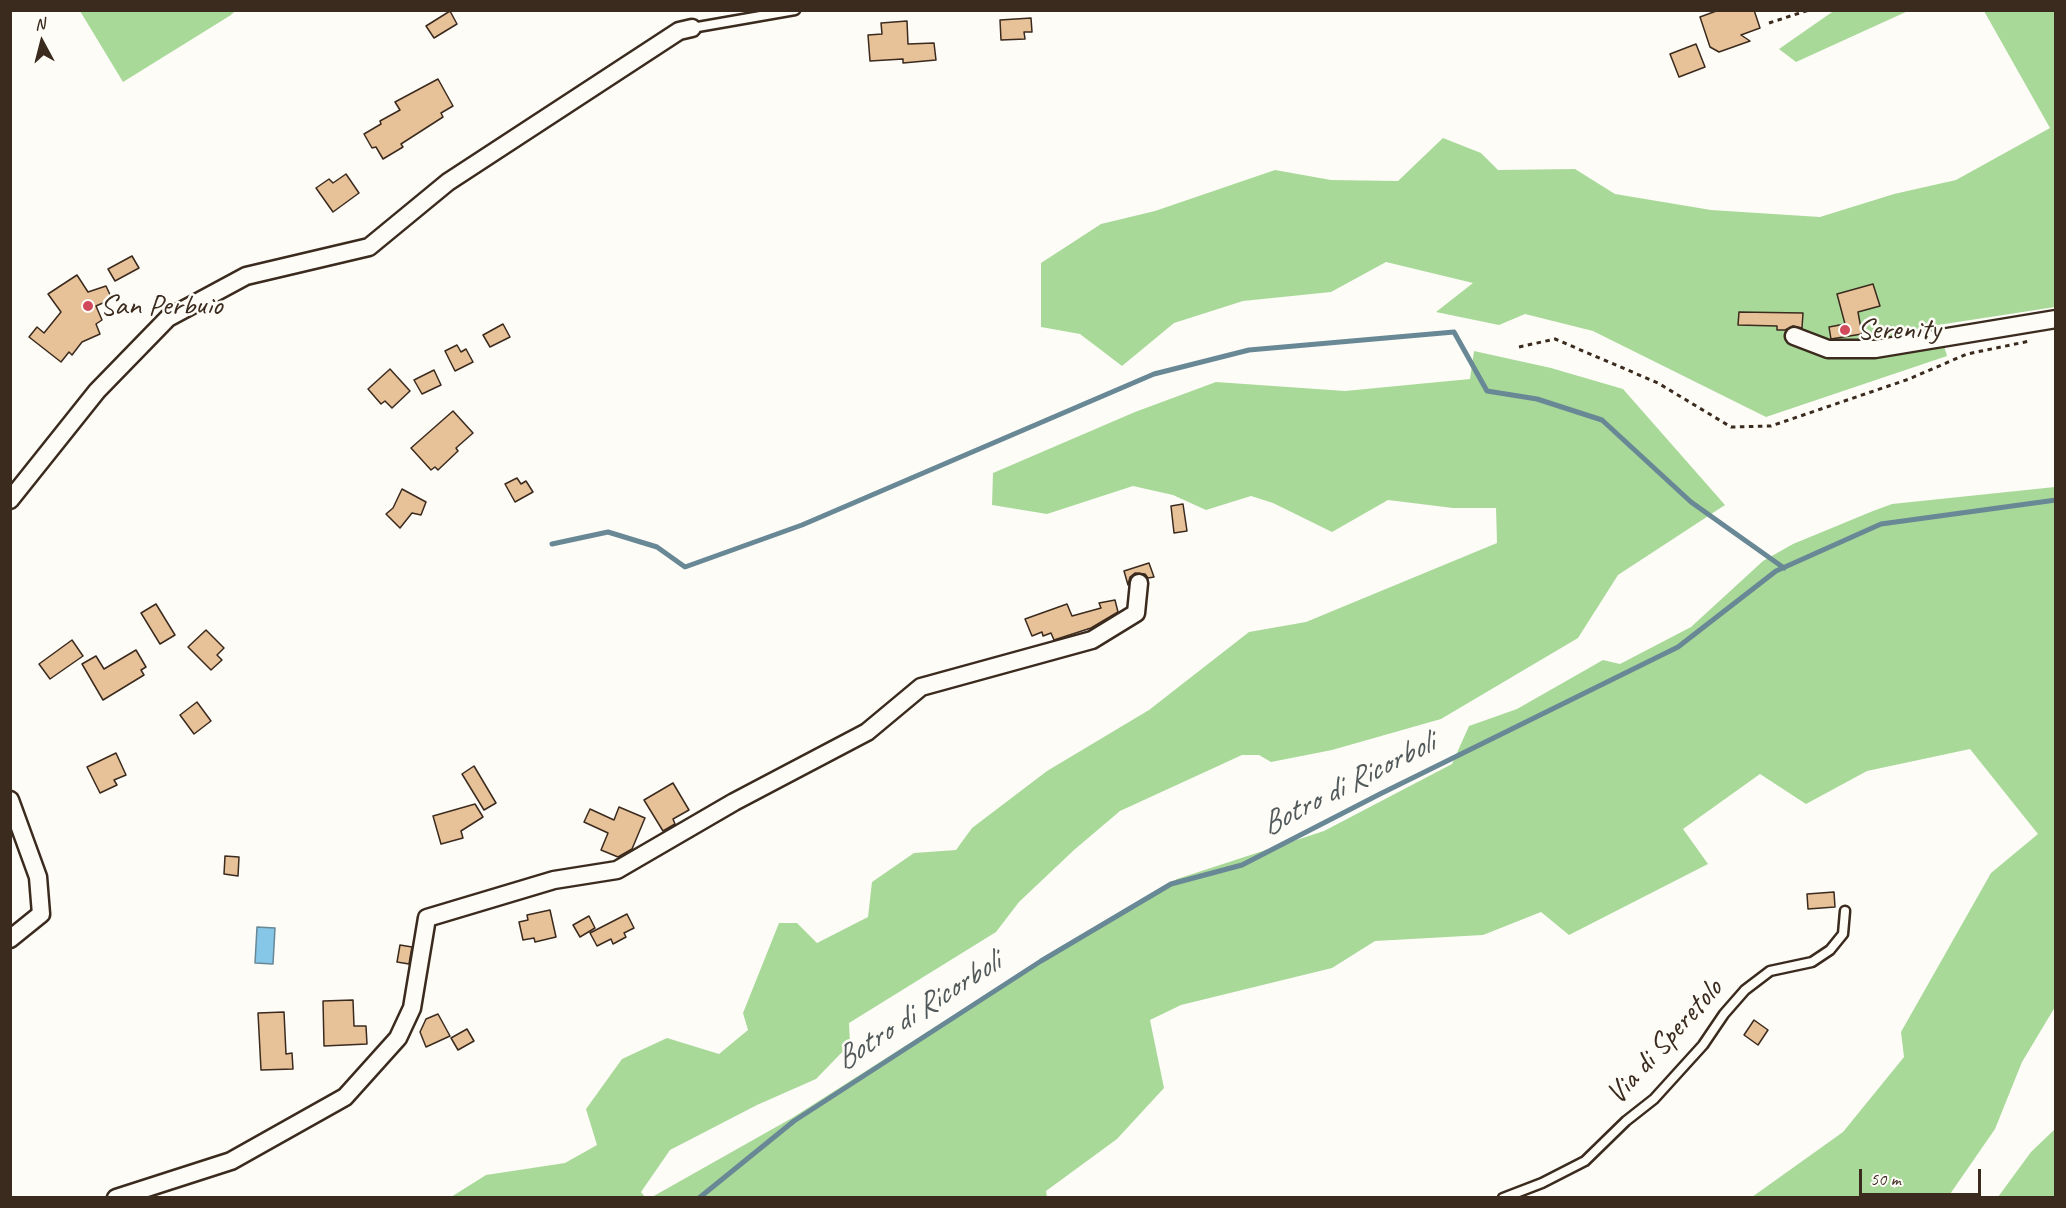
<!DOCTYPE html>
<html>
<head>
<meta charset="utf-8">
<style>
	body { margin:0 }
	#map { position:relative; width:2066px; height:1208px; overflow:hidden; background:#fdfcf7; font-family:Caveat,sans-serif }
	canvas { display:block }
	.frame { position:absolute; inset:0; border:12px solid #3b2a1e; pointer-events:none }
	.north { position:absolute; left:12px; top:12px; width:60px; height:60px; -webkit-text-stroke:4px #fdfcf7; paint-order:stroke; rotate:353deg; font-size:16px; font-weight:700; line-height:24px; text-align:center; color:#3b2a1e }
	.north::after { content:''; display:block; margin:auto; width:21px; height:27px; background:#3b2a1e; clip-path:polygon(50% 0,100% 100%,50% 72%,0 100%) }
	.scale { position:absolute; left:1859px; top:1169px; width:122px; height:27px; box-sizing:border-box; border:3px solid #3b2a1e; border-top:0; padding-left:8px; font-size:18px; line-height:21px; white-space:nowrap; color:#3b2a1e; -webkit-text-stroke:4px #fdfcf7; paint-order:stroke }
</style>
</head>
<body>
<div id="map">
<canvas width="2066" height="1208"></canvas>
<div class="frame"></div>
<div class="north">N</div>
<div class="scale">50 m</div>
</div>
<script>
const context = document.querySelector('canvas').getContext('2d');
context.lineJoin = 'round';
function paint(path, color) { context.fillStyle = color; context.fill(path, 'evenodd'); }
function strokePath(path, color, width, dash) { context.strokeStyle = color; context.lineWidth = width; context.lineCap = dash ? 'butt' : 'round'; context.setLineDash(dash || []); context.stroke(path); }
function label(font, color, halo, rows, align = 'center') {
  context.font = font + ' Caveat,sans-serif'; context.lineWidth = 5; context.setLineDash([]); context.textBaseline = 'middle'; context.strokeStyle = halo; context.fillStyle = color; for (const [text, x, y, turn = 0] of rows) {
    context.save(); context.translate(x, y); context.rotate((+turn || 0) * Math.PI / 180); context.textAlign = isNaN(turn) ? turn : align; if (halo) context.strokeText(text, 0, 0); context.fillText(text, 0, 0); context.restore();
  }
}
paint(new Path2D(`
	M 1835,10 L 1908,10 L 1908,11 L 1796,62 L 1779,49 Z
	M 80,11 L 235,11 L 231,15 L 123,82 Z
	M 1984,11 L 2055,11 L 2055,307 L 1938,325 L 1947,356 L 1766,417 L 1593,331 L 1525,314 L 1499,325 L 1436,312 L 1473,283 L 1386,262 L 1331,292 L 1243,301 L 1174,323 L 1122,366 L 1080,334 L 1041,327 L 1041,263 L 1101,224 L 1155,211 L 1275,170 L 1331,180 L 1398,181 L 1443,138 L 1481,153 L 1498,170 L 1575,169 L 1615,194 L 1711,210 L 1820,217 L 1894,194 L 1956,180 L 2050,128 Z
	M 1474,351 L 1551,368 L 1623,389 L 1725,505 L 1618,575 L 1578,638 L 1441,719 L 1332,750 L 1271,762 L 1259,755 L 1242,755 L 1120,811 L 1074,850 L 1019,902 L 996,932 L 849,1023 L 850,1044 L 816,1079 L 757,1105 L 670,1150 L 641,1192 L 645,1197 L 451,1197 L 486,1175 L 565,1163 L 597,1145 L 586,1109 L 622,1059 L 667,1038 L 719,1054 L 748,1030 L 743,1013 L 779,923 L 797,923 L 817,943 L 868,917 L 872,882 L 914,853 L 956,850 L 972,828 L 1047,771 L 1149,710 L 1249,632 L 1306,622 L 1497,543 L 1496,508 L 1453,508 L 1388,500 L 1332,532 L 1273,503 L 1251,496 L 1206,510 L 1173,495 L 1133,486 L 1047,514 L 992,505 L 993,473 L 1135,412 L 1216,382 L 1345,391 L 1470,379 Z
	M 2055,487 L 2055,1007 L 2022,1062 L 1995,1129 L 1948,1197 L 1752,1197 L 1843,1132 L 1904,1057 L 1901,1032 L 1991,873 L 2038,834 L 1970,749 L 1867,771 L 1806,804 L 1760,774 L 1683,829 L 1708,864 L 1569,935 L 1541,912 L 1483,935 L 1375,941 L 1332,968 L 1181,1005 L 1150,1020 L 1164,1088 L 1117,1139 L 1046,1191 L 1047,1197 L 652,1197 L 792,1118 L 1067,943 L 1177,879 L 1324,831 L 1452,764 L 1469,726 L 1517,709 L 1603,660 L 1620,664 L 1691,627 L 1763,561 L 1793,544 L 1873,511 L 1892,504 Z
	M 2055,1129 L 2055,1197 L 1998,1197 L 2031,1152 Z`), '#a9d999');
const water = new Path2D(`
	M 257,927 L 275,928 L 273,964 L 255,963 Z`);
paint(water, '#86c6e6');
strokePath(water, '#688896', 1.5);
strokePath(new Path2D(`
	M 552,544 L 608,532 L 657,547 L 685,567 L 802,525 L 1154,374 L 1249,350 L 1454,332 L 1487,391 L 1537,399 L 1602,420 L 1691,502 L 1784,568
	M 699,1198 L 794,1121 L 1041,961 L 1171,884 L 1242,865 L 1380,794 L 1678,647 L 1776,571 L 1881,524 L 2056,500`), '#688896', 5);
const building = new Path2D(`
	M 1719,10 L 1754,10 L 1760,28 L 1741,35 L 1750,41 L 1719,52 L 1710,47 L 1700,17 Z
	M 450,11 L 457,24 L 434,38 L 426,26 Z
	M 1031,18 L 1032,32 L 1024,32 L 1025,39 L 1001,40 L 1000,20 Z
	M 907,21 L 908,44 L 934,43 L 936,60 L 903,63 L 903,59 L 870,61 L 868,35 L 882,34 L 881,23 Z
	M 1696,44 L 1705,67 L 1679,77 L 1670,54 Z
	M 438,79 L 453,106 L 441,113 L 443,117 L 401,144 L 403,147 L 383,159 L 376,147 L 372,148 L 364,134 L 381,124 L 380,121 L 400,110 L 395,102 Z
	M 346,174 L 359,193 L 333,212 L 316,188 L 329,179 L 333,183 Z
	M 132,256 L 139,268 L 115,281 L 108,269 Z
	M 77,275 L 88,292 L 106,286 L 112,299 L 96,306 L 102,320 L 96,324 L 100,334 L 82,342 L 72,355 L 69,352 L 61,362 L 29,337 L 37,327 L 44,333 L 61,312 L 48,294 Z
	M 1873,284 L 1880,306 L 1858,312 L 1862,334 L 1831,339 L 1829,327 L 1845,324 L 1837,294 Z
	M 1739,312 L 1803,313 L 1802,328 L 1793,326 L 1785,330 L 1777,330 L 1777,326 L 1738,325 Z
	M 503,324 L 510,337 L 490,347 L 483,335 Z
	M 457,345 L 461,352 L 466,349 L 473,362 L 455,371 L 445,351 Z
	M 390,369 L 410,391 L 392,408 L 385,401 L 381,404 L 368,389 Z
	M 434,370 L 441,385 L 422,394 L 414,380 Z
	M 453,411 L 473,433 L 456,448 L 458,451 L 438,470 L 435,467 L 431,470 L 411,448 Z
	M 517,478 L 521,484 L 526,481 L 533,492 L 515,502 L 505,484 Z
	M 402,489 L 426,502 L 421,515 L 412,513 L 400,528 L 386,514 L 393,508 Z
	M 1183,504 L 1187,531 L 1174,533 L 1171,506 Z
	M 1149,563 L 1154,577 L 1148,578 L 1145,574 L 1135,573 L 1130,577 L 1128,585 L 1124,571 Z
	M 1115,600 L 1118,612 L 1091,628 L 1054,640 L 1051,633 L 1043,636 L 1042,632 L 1032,636 L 1025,619 L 1067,604 L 1072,616 L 1101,608 L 1099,603 Z
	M 156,604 L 175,635 L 160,644 L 141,613 Z
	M 206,630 L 224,648 L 217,655 L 222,660 L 211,670 L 188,647 Z
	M 72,640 L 83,656 L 50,679 L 39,664 Z
	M 136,650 L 146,667 L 141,670 L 144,675 L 103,700 L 82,664 L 96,656 L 104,669 Z
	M 197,702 L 211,721 L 194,734 L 180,715 Z
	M 116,753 L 126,775 L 114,780 L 117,785 L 100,793 L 87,767 Z
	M 474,766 L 496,803 L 484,810 L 462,774 Z
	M 673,783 L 689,810 L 673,819 L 675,824 L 663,831 L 644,800 Z
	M 475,804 L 483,817 L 461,831 L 463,838 L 441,844 L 433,816 Z
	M 619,807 L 645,818 L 632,849 L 618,857 L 601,850 L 608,833 L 584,822 L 590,809 L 614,820 Z
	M 225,856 L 239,857 L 238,876 L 224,874 Z
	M 1834,892 L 1835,907 L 1808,909 L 1807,894 Z
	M 550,910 L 556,937 L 535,942 L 534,938 L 523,940 L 519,922 L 528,920 L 527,915 Z
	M 627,914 L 634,928 L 624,933 L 626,937 L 613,944 L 611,939 L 597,946 L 590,933 Z
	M 589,916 L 595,928 L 580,937 L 573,925 Z
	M 400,945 L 412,947 L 409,964 L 397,962 Z
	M 353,1000 L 354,1026 L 366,1026 L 367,1044 L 324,1046 L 323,1001 Z
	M 284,1012 L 286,1054 L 292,1053 L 293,1069 L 261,1070 L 258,1013 Z
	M 438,1014 L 450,1036 L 426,1047 L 420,1032 L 426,1019 Z
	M 1754,1020 L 1768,1030 L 1758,1045 L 1744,1035 Z
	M 467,1029 L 474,1041 L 458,1050 L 451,1038 Z`);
paint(building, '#e7c197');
strokePath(building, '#3b2a1e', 1.5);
const lane = new Path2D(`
	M 692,28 L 795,10
	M 1503,1198 L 1542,1183 L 1585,1161 L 1626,1121 L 1654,1099 L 1703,1045 L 1724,1014 L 1745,990 L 1770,971 L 1812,962 L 1830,950 L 1843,934 L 1845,911`);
const street = new Path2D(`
	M 1794,336 L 1828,349 L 1875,349 L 2056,319
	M 10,500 L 97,391 L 168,318 L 246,276 L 369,247 L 448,182 L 679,31 L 692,28
	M 10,800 L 38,877 L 41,914 L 10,939
	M 116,1198 L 231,1161 L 345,1097 L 398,1038 L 412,1008 L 427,918 L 554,880 L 617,870 L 734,802 L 867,732 L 921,687 L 1092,640 L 1136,613 L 1139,583`);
strokePath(lane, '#3b2a1e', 13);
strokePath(street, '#3b2a1e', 21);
strokePath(new Path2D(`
	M 1769,23 L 1809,10
	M 1519,347 L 1555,339 L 1658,383 L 1731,427 L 1771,426 L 1909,379 L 1967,354 L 2030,341`), '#3b2a1e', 3, [4.5, 4.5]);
strokePath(lane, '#fdfcf7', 8);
strokePath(street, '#fdfcf7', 16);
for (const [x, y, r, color] of [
	[88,306,6,"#d1495b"],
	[1845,330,6,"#d1495b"]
]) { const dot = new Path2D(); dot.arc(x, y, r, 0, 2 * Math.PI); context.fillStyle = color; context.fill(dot); strokePath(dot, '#fdfcf7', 2); }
label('30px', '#3b2a1e', '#fdfcf7', [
	["San Perbuio",100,306],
	["Serenity",1857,330]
], 'left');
label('30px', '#3b2a1e', '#fdfcf7', [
	["Via di Speretolo",1665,1042,-48]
]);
label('italic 32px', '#52595a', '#fdfcf7', [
	["Botro di Ricorboli",1348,785,-27],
	["Botro di Ricorboli",918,1012,-33]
]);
</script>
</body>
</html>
